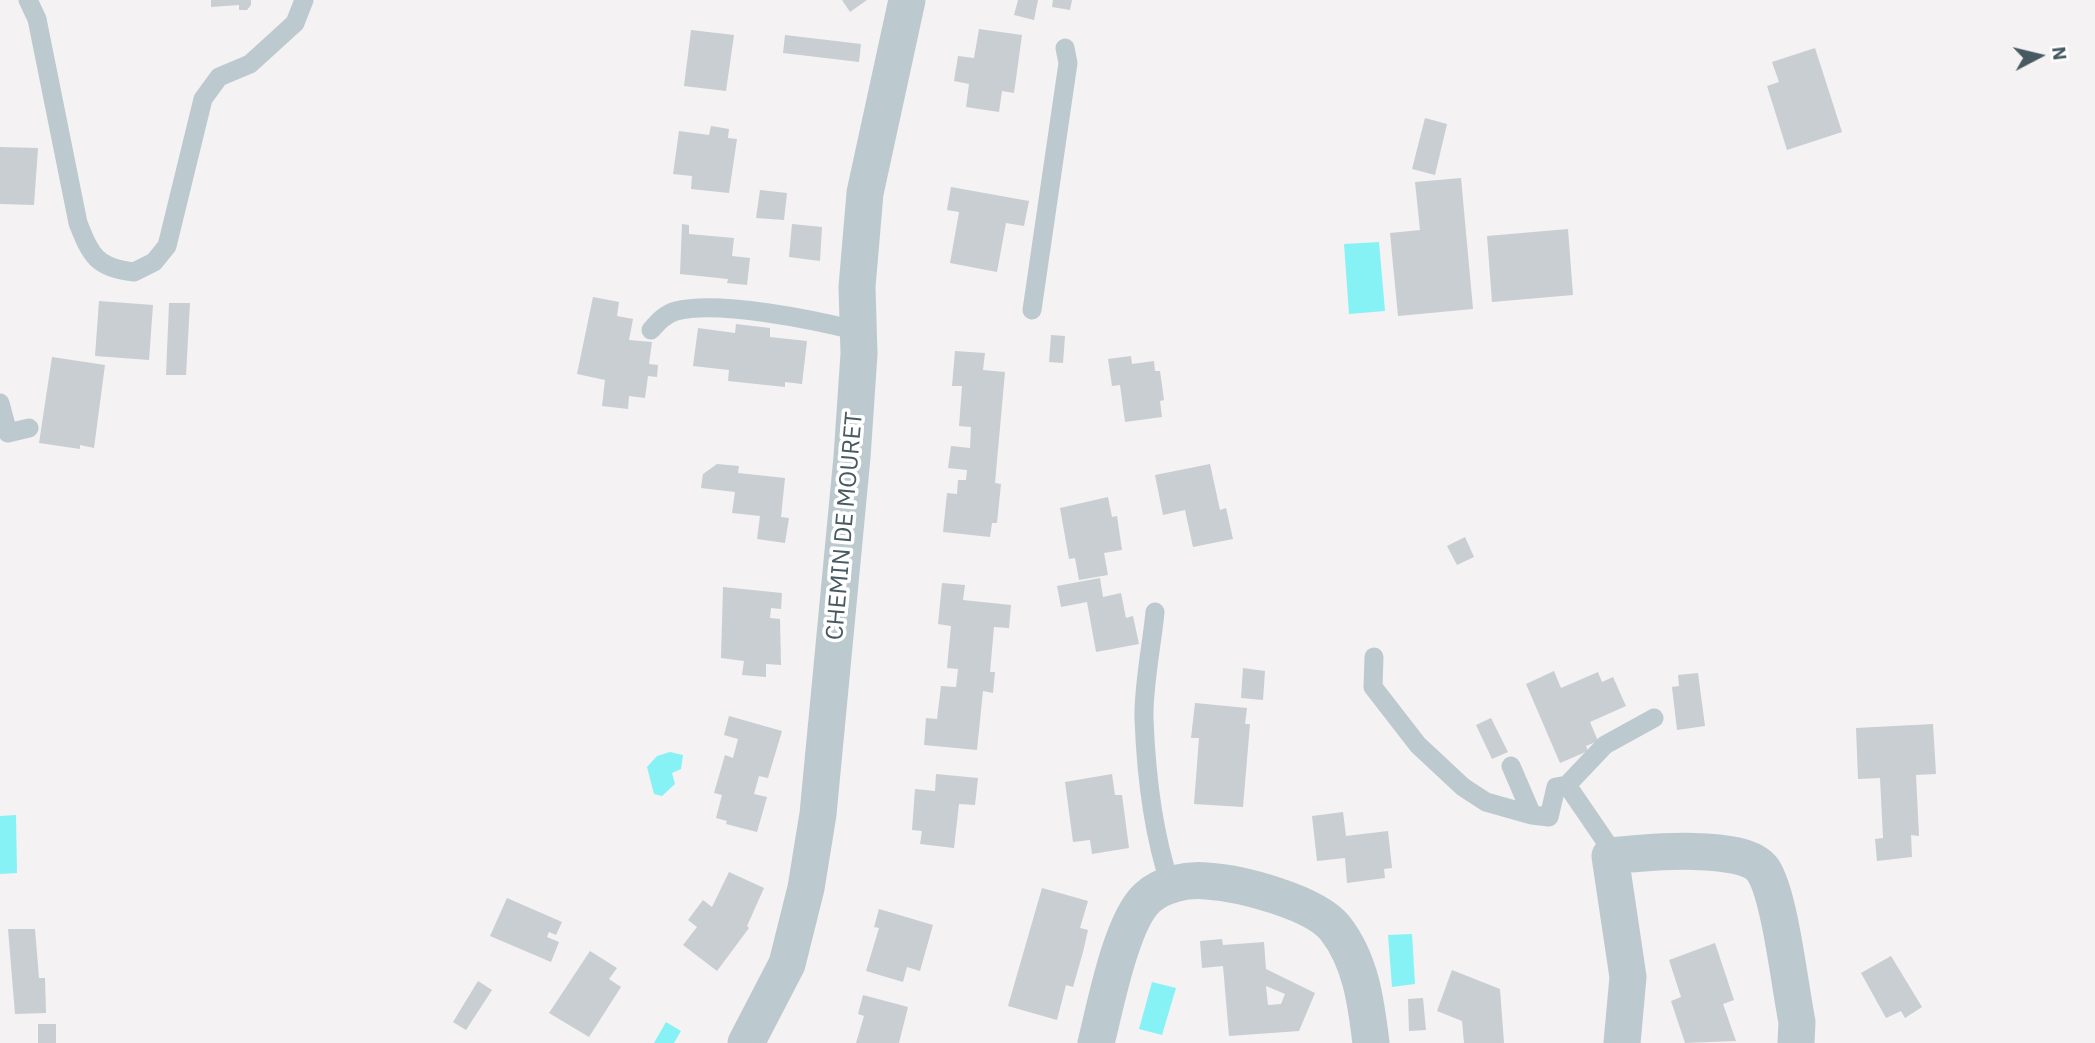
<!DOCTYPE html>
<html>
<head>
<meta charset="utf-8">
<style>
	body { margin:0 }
	#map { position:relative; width:2095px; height:1043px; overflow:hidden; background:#f4f2f2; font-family:"IBM Plex Sans",sans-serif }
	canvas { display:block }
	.north { position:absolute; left:2004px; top:21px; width:70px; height:70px; -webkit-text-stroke:5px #fff; paint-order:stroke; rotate:83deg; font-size:19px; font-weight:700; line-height:28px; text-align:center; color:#475a61 }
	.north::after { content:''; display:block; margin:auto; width:24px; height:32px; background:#475a61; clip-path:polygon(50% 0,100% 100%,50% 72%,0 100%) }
</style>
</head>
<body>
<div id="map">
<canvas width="2095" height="1043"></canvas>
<div class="north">N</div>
</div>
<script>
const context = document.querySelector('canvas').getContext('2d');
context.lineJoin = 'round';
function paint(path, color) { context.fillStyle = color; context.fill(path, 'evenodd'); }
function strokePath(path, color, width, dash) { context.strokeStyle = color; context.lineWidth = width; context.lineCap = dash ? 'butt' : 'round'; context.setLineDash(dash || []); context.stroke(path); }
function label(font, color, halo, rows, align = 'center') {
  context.font = font + ' "IBM Plex Sans",sans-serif'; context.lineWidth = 7; context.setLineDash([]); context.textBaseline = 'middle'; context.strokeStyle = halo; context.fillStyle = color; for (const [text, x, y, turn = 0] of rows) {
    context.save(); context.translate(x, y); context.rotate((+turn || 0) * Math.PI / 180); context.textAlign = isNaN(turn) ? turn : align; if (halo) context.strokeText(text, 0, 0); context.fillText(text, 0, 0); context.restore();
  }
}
paint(new Path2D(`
	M 1379,242 L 1385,311 L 1349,314 L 1344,244 Z
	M 670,752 L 683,755 L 681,769 L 672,773 L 675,784 L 662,796 L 654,794 L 647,767 L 657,756 Z
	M 16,815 L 17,873 L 0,874 L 0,816 Z
	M 1412,934 L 1415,984 L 1392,987 L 1388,935 Z
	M 1152,982 L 1176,988 L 1162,1035 L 1139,1029 Z
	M 666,1022 L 681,1031 L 674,1043 L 654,1043 Z`), '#87f2f5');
paint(new Path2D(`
	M 211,0 L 251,0 L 251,5 L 247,10 L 239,10 L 239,5 L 211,7 Z
	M 842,0 L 867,0 L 850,12 Z
	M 1018,0 L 1038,0 L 1034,20 L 1014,15 Z
	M 1053,0 L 1072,0 L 1070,10 L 1052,7 Z
	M 979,29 L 1022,35 L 1014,93 L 1002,91 L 999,112 L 966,107 L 969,84 L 954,81 L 958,56 L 974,58 Z
	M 691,30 L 734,35 L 726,91 L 684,86 Z
	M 785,35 L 861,44 L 859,62 L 783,53 Z
	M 1815,48 L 1842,132 L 1787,150 L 1767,86 L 1779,82 L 1772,62 Z
	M 1425,118 L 1447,124 L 1435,175 L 1412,169 Z
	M 711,126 L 729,129 L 728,138 L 737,139 L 729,193 L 691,189 L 692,176 L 673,174 L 679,131 L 709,135 Z
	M 0,147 L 38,148 L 34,205 L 0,204 Z
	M 1461,178 L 1473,309 L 1398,316 L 1390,233 L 1420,230 L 1415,182 Z
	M 951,187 L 1029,201 L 1024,226 L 1006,223 L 997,272 L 950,263 L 959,212 L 947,210 Z
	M 760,190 L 787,193 L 784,220 L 756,218 Z
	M 682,224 L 689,225 L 689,234 L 734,238 L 732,256 L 750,258 L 747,285 L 727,283 L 728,279 L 680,274 Z
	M 792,224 L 822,227 L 820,261 L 789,257 Z
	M 1568,229 L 1573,295 L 1492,302 L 1487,236 Z
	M 593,297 L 619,302 L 617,316 L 633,319 L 629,340 L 652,342 L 649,364 L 658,365 L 657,377 L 648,376 L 645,398 L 629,396 L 628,409 L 602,406 L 605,380 L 577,374 Z
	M 99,301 L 153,305 L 149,360 L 95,356 Z
	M 169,303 L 190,303 L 186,375 L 166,375 Z
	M 736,324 L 770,328 L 770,337 L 807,341 L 802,384 L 785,382 L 785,387 L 728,381 L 729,370 L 693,366 L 698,328 L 735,333 Z
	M 1051,335 L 1065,336 L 1063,363 L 1049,362 Z
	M 955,351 L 985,353 L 983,370 L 1005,372 L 995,483 L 1001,484 L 997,523 L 992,523 L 990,537 L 943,532 L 947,493 L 957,494 L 958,480 L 966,480 L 967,470 L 948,468 L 951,446 L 970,448 L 971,427 L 959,426 L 962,386 L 952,386 Z
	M 1131,356 L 1132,364 L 1154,361 L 1155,371 L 1160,371 L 1164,400 L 1160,401 L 1162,417 L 1125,422 L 1120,385 L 1112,386 L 1108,359 Z
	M 52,357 L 105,365 L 94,448 L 80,445 L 80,449 L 39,443 Z
	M 717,464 L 739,466 L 738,473 L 785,478 L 781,517 L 789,518 L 785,543 L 757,539 L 760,516 L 732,513 L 735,492 L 701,488 L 703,474 Z
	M 1210,464 L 1220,510 L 1226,508 L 1233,539 L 1193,547 L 1185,510 L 1163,515 L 1155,475 Z
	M 1108,497 L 1112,517 L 1117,516 L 1122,550 L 1104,553 L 1108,575 L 1079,580 L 1075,558 L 1069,559 L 1060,508 Z
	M 1465,537 L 1474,557 L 1457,565 L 1447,546 Z
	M 1100,578 L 1103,597 L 1121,593 L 1126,618 L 1133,616 L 1139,644 L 1096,652 L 1087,602 L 1061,607 L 1057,586 Z
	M 942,583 L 965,585 L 963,600 L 1011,605 L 1009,628 L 994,627 L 990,672 L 995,672 L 993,693 L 983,691 L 977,750 L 924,745 L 926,718 L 937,719 L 941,686 L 956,687 L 958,669 L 947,668 L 951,626 L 938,624 Z
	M 723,587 L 782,593 L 781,609 L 771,608 L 770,618 L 780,619 L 781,665 L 766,664 L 766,677 L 742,675 L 744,661 L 721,658 Z
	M 1243,668 L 1265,671 L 1263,700 L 1241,698 Z
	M 1554,671 L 1561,688 L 1598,672 L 1602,682 L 1613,677 L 1626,706 L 1590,722 L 1598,741 L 1586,746 L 1588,751 L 1560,763 L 1526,684 Z
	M 1698,673 L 1705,726 L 1677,730 L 1672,687 L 1679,686 L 1678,675 Z
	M 1195,703 L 1247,708 L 1245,724 L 1250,724 L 1243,807 L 1194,804 L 1199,738 L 1191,738 Z
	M 729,716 L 782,731 L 768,778 L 759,776 L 754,794 L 767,797 L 757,832 L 726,824 L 727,821 L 716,818 L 722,795 L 714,793 L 725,755 L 733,758 L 738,739 L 724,735 Z
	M 1491,718 L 1508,752 L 1492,759 L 1476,725 Z
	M 1933,724 L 1936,774 L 1916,775 L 1919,836 L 1911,835 L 1912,857 L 1877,861 L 1875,839 L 1883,838 L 1880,778 L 1858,779 L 1856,728 Z
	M 936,774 L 978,778 L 975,805 L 959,804 L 954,848 L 920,844 L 922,831 L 912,830 L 915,789 L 935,791 Z
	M 1112,774 L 1115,795 L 1122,795 L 1129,848 L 1092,854 L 1090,840 L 1073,842 L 1065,782 Z
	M 1343,812 L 1346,836 L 1388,831 L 1392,868 L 1384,869 L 1385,878 L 1347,883 L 1345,858 L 1317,861 L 1312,816 Z
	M 729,872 L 764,888 L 747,926 L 749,928 L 717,971 L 683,945 L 697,927 L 688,920 L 703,900 L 712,907 Z
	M 1042,888 L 1088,901 L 1080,928 L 1088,930 L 1083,952 L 1073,987 L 1066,985 L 1057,1020 L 1008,1006 Z
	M 507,898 L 562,922 L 556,935 L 549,932 L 547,937 L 559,942 L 551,962 L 490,936 Z
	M 879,909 L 933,925 L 920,971 L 907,967 L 903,982 L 866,971 L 879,928 L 874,927 Z
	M 8,929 L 35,929 L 39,978 L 45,978 L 46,1013 L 15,1014 Z
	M 1222,939 L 1223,945 L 1264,942 L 1266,969 L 1315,993 L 1299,1031 L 1229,1036 L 1223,966 L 1202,968 L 1200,941 ZM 1266,986 L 1285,994 L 1281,1004 L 1268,1005 Z
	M 1715,943 L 1734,1000 L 1723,1004 L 1736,1041 L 1685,1043 L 1671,1001 L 1681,997 L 1669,960 Z
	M 590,951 L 617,968 L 609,979 L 621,987 L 589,1037 L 549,1013 Z
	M 1891,956 L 1922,1007 L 1905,1018 L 1901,1011 L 1886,1018 L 1861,973 Z
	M 1452,970 L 1500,989 L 1504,1043 L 1464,1043 L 1462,1021 L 1437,1011 Z
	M 478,981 L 492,990 L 466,1030 L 453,1022 Z
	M 863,995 L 908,1007 L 899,1043 L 856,1043 L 864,1016 L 858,1014 Z
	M 1423,998 L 1426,1030 L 1409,1031 L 1408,999 Z
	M 38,1024 L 56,1024 L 56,1043 L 38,1043 Z`), '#c8ced2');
strokePath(new Path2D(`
	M 28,0 L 37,19 L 78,223 C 91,256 97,268 134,272 L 154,262 L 167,246 L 203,99 L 219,77 L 250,64 L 295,23 L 304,0
	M 1032,310 L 1068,63 L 1065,48
	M 651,330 C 658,322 665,314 676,311 C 718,300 815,320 858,331
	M 0,403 L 8,433 L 29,428
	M 1155,612 C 1152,644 1143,687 1144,719 C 1146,772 1153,833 1170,884
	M 1374,657 L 1373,687 L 1418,745 L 1463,787 L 1486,802 L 1532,815
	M 1511,766 L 1532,815 L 1549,817 L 1556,787 L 1567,785
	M 1610,856 L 1608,845 L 1567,785 L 1605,745 L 1654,718`), '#bccacf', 19);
strokePath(new Path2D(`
	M 746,1043 L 787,964 L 806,888 L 818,814 L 852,457 L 859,354 L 857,287 L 865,193 L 907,0
	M 1096,1043 C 1105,1008 1121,922 1147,898 C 1162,884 1187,879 1207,881 C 1240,883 1314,902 1335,928 C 1361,961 1366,1002 1371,1043
	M 1622,1043 L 1628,977 L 1610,856 C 1641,853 1744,842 1763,870 C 1780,895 1790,988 1797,1022 L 1796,1043`), '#bccacf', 37);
label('24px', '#475a61', '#fff', [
	["CHEMIN DE MOURET",845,526,-85]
]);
</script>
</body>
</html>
